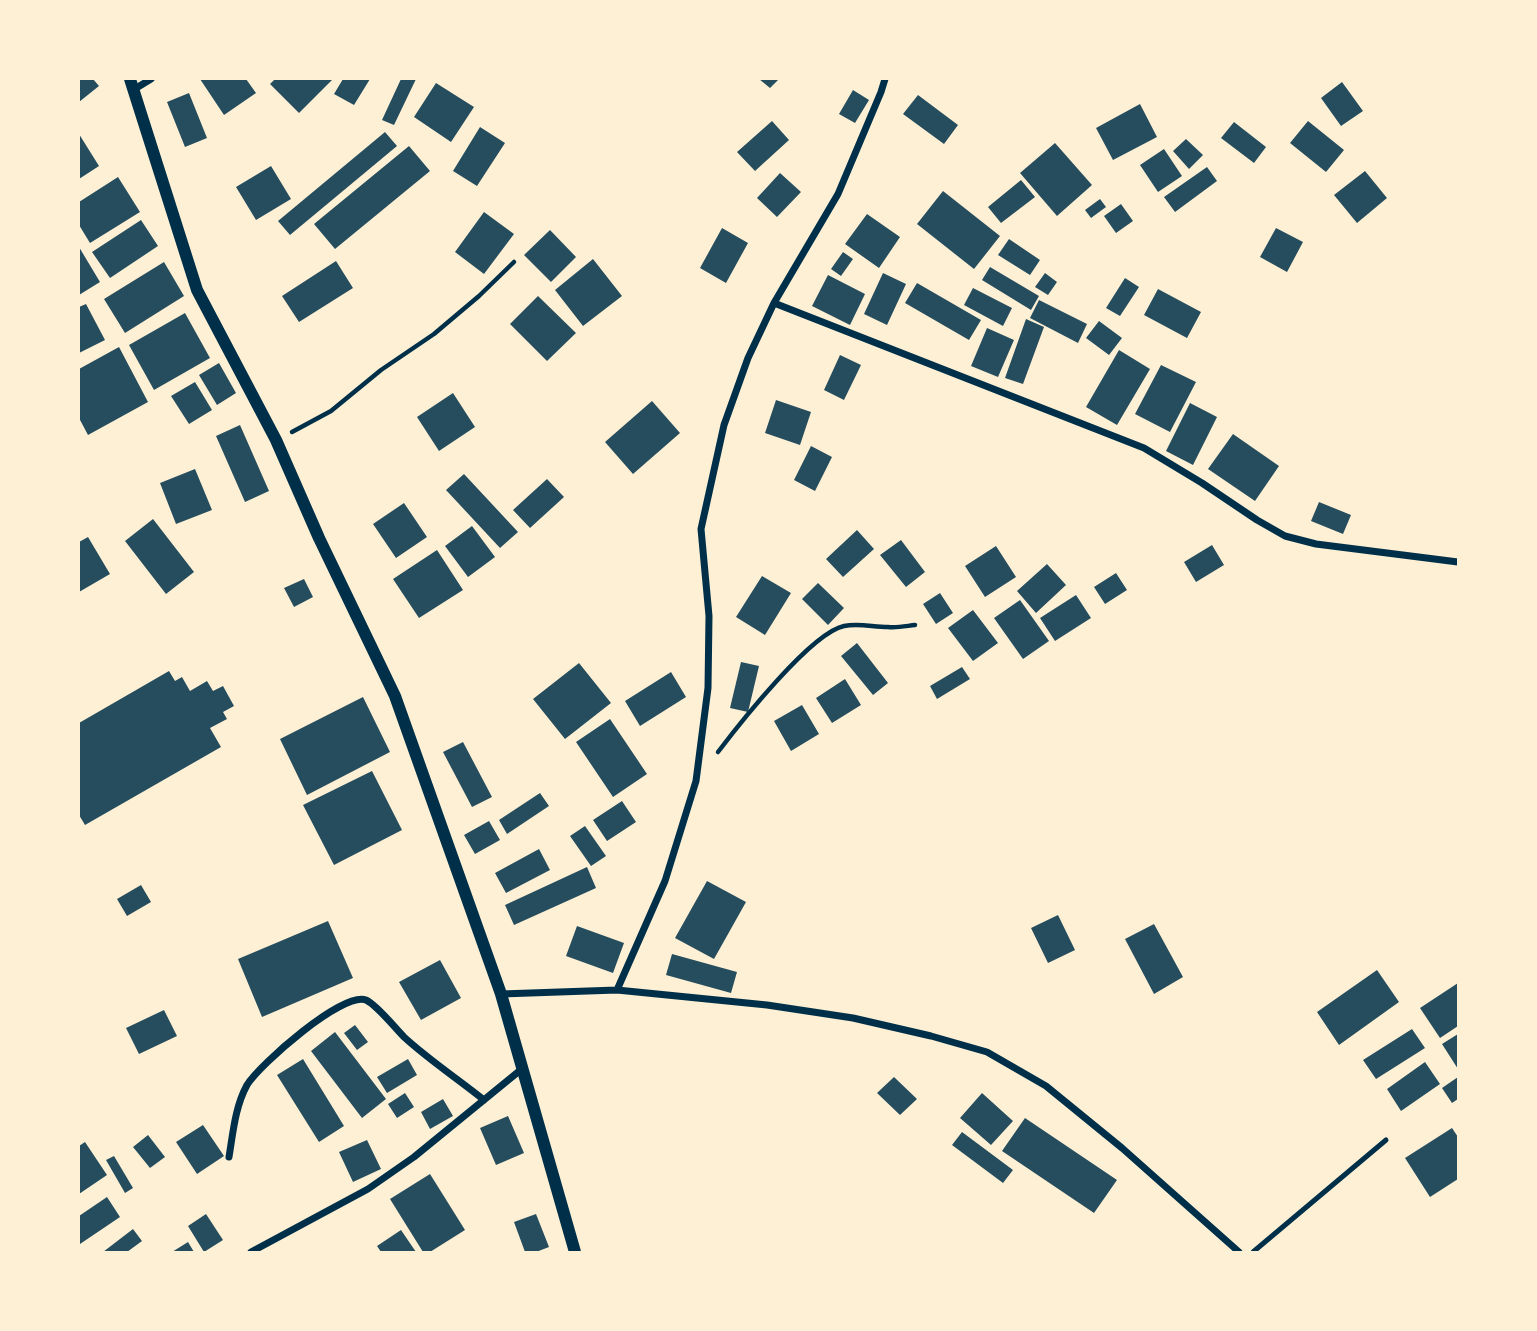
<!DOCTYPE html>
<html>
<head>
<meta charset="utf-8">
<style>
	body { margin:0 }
	#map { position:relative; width:1537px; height:1331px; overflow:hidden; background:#fdf0d5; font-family:"PT Serif",serif }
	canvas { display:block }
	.frame { position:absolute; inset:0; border:80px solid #fdf0d5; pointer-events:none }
</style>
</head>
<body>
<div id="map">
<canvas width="1537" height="1331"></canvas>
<div class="frame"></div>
</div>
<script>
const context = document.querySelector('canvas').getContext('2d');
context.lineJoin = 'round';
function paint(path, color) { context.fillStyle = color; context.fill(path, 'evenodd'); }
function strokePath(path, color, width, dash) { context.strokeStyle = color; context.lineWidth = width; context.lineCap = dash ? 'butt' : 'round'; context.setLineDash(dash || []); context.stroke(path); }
paint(new Path2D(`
	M 79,79 L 93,79 L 99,86 L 79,102 Z
	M 200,79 L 246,79 L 256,93 L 224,115 Z
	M 275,79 L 333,79 L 299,113 L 270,84 Z
	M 343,79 L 370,79 L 354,105 L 334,94 Z
	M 401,79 L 416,79 L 394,125 L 382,120 Z
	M 759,79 L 779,79 L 770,88 Z
	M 1342,82 L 1363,111 L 1341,126 L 1321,98 Z
	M 436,83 L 474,107 L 451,142 L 414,117 Z
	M 853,90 L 869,100 L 855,123 L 839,114 Z
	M 189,93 L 207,138 L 185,147 L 167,102 Z
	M 918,95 L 958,125 L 944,144 L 903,114 Z
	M 1140,104 L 1157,137 L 1113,160 L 1096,128 Z
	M 772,121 L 789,140 L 755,171 L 737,152 Z
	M 1308,121 L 1344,150 L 1326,172 L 1290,143 Z
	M 1234,122 L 1266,147 L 1254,163 L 1221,138 Z
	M 480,127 L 505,143 L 477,186 L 453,171 Z
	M 385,132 L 397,146 L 290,235 L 278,221 Z
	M 79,134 L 99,166 L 79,179 Z
	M 1186,139 L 1203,155 L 1189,169 L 1173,151 Z
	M 1055,143 L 1092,185 L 1057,216 L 1020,173 Z
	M 409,146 L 430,171 L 335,249 L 314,224 Z
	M 1164,149 L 1182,176 L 1158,192 L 1140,165 Z
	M 271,166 L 291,199 L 256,220 L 236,187 Z
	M 1207,167 L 1217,181 L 1175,212 L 1164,197 Z
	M 1365,171 L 1387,198 L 1357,223 L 1334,195 Z
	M 780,173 L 801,192 L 777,217 L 757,198 Z
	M 118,177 L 140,212 L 90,243 L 79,225 L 79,202 Z
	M 1021,180 L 1035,197 L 1001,223 L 988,207 Z
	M 943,191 L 1000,236 L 974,269 L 917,224 Z
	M 1100,199 L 1106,207 L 1091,218 L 1085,210 Z
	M 1121,204 L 1133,221 L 1116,233 L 1104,216 Z
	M 484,212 L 514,234 L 484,274 L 455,252 Z
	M 867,214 L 900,237 L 879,268 L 845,244 Z
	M 141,220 L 158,246 L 110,278 L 92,252 Z
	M 722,228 L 748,243 L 726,283 L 700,268 Z
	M 1276,228 L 1303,242 L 1287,272 L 1260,257 Z
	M 550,230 L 576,257 L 551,282 L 524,255 Z
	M 1009,239 L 1040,260 L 1030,275 L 998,255 Z
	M 79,247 L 100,282 L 79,295 Z
	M 843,252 L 853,259 L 841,276 L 831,269 Z
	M 593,259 L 622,296 L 583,326 L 555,290 Z
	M 336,261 L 353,288 L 299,322 L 282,296 Z
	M 164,262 L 184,296 L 125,333 L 104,299 Z
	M 990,267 L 1039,296 L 1031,310 L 982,280 Z
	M 883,273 L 906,284 L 887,325 L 864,314 Z
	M 1045,273 L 1057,282 L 1048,295 L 1035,287 Z
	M 828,275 L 865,294 L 850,325 L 812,306 Z
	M 1125,278 L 1139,287 L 1120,316 L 1106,308 Z
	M 917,283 L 981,320 L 969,340 L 905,303 Z
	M 973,288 L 1012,308 L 1003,326 L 964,305 Z
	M 1158,289 L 1201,312 L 1187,338 L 1144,315 Z
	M 538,296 L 576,333 L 547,361 L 510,324 Z
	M 1039,300 L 1087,324 L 1078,343 L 1030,318 Z
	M 86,304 L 105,340 L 79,353 L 79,307 Z
	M 185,313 L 210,358 L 154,390 L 129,345 Z
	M 1026,319 L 1044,327 L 1023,384 L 1005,378 Z
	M 1099,321 L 1122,338 L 1109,355 L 1086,338 Z
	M 987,328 L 1014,340 L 998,377 L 971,366 Z
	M 119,347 L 148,402 L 88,435 L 79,418 L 79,369 Z
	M 1119,350 L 1150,369 L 1117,425 L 1086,407 Z
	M 840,355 L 861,365 L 844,400 L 824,390 Z
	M 219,363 L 236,393 L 217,405 L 199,375 Z
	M 1161,365 L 1196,382 L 1170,432 L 1135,414 Z
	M 195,382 L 212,410 L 189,424 L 171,396 Z
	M 453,393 L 475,427 L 439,451 L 417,417 Z
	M 776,400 L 811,412 L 800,445 L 765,433 Z
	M 652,401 L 680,433 L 633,474 L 605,442 Z
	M 1190,403 L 1217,417 L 1193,465 L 1166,451 Z
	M 240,425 L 269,491 L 245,502 L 216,436 Z
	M 1233,434 L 1279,466 L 1255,501 L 1208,469 Z
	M 811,446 L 832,457 L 815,491 L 794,480 Z
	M 195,469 L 212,510 L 176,524 L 160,483 Z
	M 464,474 L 518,532 L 500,548 L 446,490 Z
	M 547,479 L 564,497 L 530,528 L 513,510 Z
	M 1319,502 L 1351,515 L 1343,534 L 1311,521 Z
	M 404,503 L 427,537 L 396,558 L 373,524 Z
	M 153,519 L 194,572 L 166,594 L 125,541 Z
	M 472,526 L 495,557 L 468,577 L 445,546 Z
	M 857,530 L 874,549 L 843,577 L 826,559 Z
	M 88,537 L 110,574 L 79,592 L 79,542 Z
	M 901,540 L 925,572 L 906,587 L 880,555 Z
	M 1212,545 L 1224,565 L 1196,582 L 1184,562 Z
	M 996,546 L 1016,577 L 985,597 L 965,566 Z
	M 437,550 L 463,590 L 419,618 L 393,579 Z
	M 1047,564 L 1066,585 L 1036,613 L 1017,591 Z
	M 1116,573 L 1127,590 L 1105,604 L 1094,587 Z
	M 762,576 L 791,593 L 765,635 L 736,617 Z
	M 304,579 L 313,597 L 294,607 L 284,588 Z
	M 818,583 L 844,608 L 828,625 L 802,599 Z
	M 940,593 L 953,613 L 936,624 L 923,604 Z
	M 1076,595 L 1091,618 L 1055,641 L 1040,618 Z
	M 1020,600 L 1049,641 L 1023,659 L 994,618 Z
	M 973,610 L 998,643 L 973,661 L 948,628 Z
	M 857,643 L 888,683 L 873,695 L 841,656 Z
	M 741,662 L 759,666 L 748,712 L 730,708 Z
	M 579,663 L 611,703 L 565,739 L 533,699 Z
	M 962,667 L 970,679 L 937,699 L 930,686 Z
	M 169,671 L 175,681 L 182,677 L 190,691 L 207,681 L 213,691 L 223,686 L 234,706 L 223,712 L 227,719 L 210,728 L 221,747 L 85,825 L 79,815 L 79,723 Z
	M 671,672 L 686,697 L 640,726 L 625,701 Z
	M 845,679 L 861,705 L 832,723 L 816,698 Z
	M 363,697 L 390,752 L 307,795 L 280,739 Z
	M 802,705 L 819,734 L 791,751 L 774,721 Z
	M 610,719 L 647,774 L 613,797 L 576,742 Z
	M 463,742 L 492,797 L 472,807 L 443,752 Z
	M 372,771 L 402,830 L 334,865 L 303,805 Z
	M 540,793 L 549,806 L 507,834 L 499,820 Z
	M 622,801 L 636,822 L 607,841 L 593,820 Z
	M 489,821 L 500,840 L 475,854 L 464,835 Z
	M 585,826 L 606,856 L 591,866 L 570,836 Z
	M 539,849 L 550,870 L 506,893 L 495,873 Z
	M 587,867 L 596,888 L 514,925 L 505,905 Z
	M 707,881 L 746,902 L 714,959 L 675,938 Z
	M 141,885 L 151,902 L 127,916 L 117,899 Z
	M 1058,915 L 1075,950 L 1048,963 L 1031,928 Z
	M 328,921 L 353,978 L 262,1017 L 238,959 Z
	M 1154,924 L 1183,977 L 1154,994 L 1125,939 Z
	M 577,926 L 624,943 L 613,973 L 566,956 Z
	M 672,954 L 737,972 L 731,993 L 666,975 Z
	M 440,960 L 461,998 L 421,1020 L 399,982 Z
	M 1377,970 L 1399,1002 L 1339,1045 L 1317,1012 Z
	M 1458,983 L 1458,1026 L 1440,1038 L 1420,1008 Z
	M 164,1010 L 177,1036 L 139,1054 L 126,1028 Z
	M 355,1025 L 368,1042 L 357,1050 L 344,1033 Z
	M 1412,1029 L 1425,1048 L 1376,1079 L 1363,1060 Z
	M 335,1032 L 386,1099 L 362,1118 L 311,1051 Z
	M 1458,1034 L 1458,1069 L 1442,1044 Z
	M 303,1059 L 344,1126 L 319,1142 L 277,1075 Z
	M 408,1059 L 417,1075 L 387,1093 L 377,1077 Z
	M 1425,1062 L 1440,1084 L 1401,1111 L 1387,1089 Z
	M 894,1077 L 917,1099 L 900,1115 L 877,1093 Z
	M 1458,1077 L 1458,1099 L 1452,1103 L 1442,1088 Z
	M 405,1093 L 414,1107 L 397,1118 L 388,1104 Z
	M 982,1093 L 1013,1121 L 991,1145 L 960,1118 Z
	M 443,1099 L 453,1116 L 430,1129 L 421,1112 Z
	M 508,1116 L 524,1153 L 496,1165 L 480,1128 Z
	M 1025,1118 L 1117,1180 L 1094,1213 L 1002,1151 Z
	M 203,1125 L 224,1156 L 197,1174 L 176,1142 Z
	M 1452,1128 L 1458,1137 L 1458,1179 L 1430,1197 L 1405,1158 Z
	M 962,1132 L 1013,1170 L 1003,1183 L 952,1145 Z
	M 148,1135 L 165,1157 L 150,1168 L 133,1147 Z
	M 367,1140 L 381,1169 L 353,1182 L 339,1152 Z
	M 85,1142 L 107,1175 L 79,1194 L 79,1146 Z
	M 114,1156 L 133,1188 L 125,1193 L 106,1160 Z
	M 430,1174 L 465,1230 L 430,1252 L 423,1252 L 390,1199 Z
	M 107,1197 L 120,1217 L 80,1244 L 79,1241 L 79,1216 Z
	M 206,1214 L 223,1240 L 204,1252 L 188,1226 Z
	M 536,1214 L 549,1247 L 536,1252 L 525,1252 L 514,1222 Z
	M 133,1229 L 142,1241 L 127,1252 L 103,1252 Z
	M 401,1230 L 416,1252 L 381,1252 L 377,1246 Z
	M 188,1242 L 194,1252 L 172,1252 Z`), '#264d5e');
strokePath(new Path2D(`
	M 292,432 L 331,411 L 381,370 L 434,334 L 479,296 L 514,262
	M 718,752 C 740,723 811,633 844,626 C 859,623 873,627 888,627 C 897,628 906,626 915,625`), '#003049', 4.5);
strokePath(new Path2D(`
	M 1253,1252 L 1386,1140`), '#003049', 5);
strokePath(new Path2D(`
	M 133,90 L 151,79
	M 774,303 L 1144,448 L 1202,483 L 1257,520 L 1285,536 L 1316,544 L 1458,562
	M 617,990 L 665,881 L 696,781 L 708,688 L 709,616 L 701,529 L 724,425 L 748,358 L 774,303 L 838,194 L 881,92 L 885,79
	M 501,994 L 617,990 L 767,1005 L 853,1018 L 931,1036 L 987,1052 L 1046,1086 L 1122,1148 L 1239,1252
	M 229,1157 C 233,1133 235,1107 247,1085 C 260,1064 342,992 366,1000 C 377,1005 395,1028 404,1037 C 429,1060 458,1079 484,1100
	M 251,1252 L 368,1189 L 414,1157 L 523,1068`), '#003049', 7);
strokePath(new Path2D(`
	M 130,79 L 197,290 L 276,440 L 319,538 L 395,696 L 501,994 L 575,1252`), '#003049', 12);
</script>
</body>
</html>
